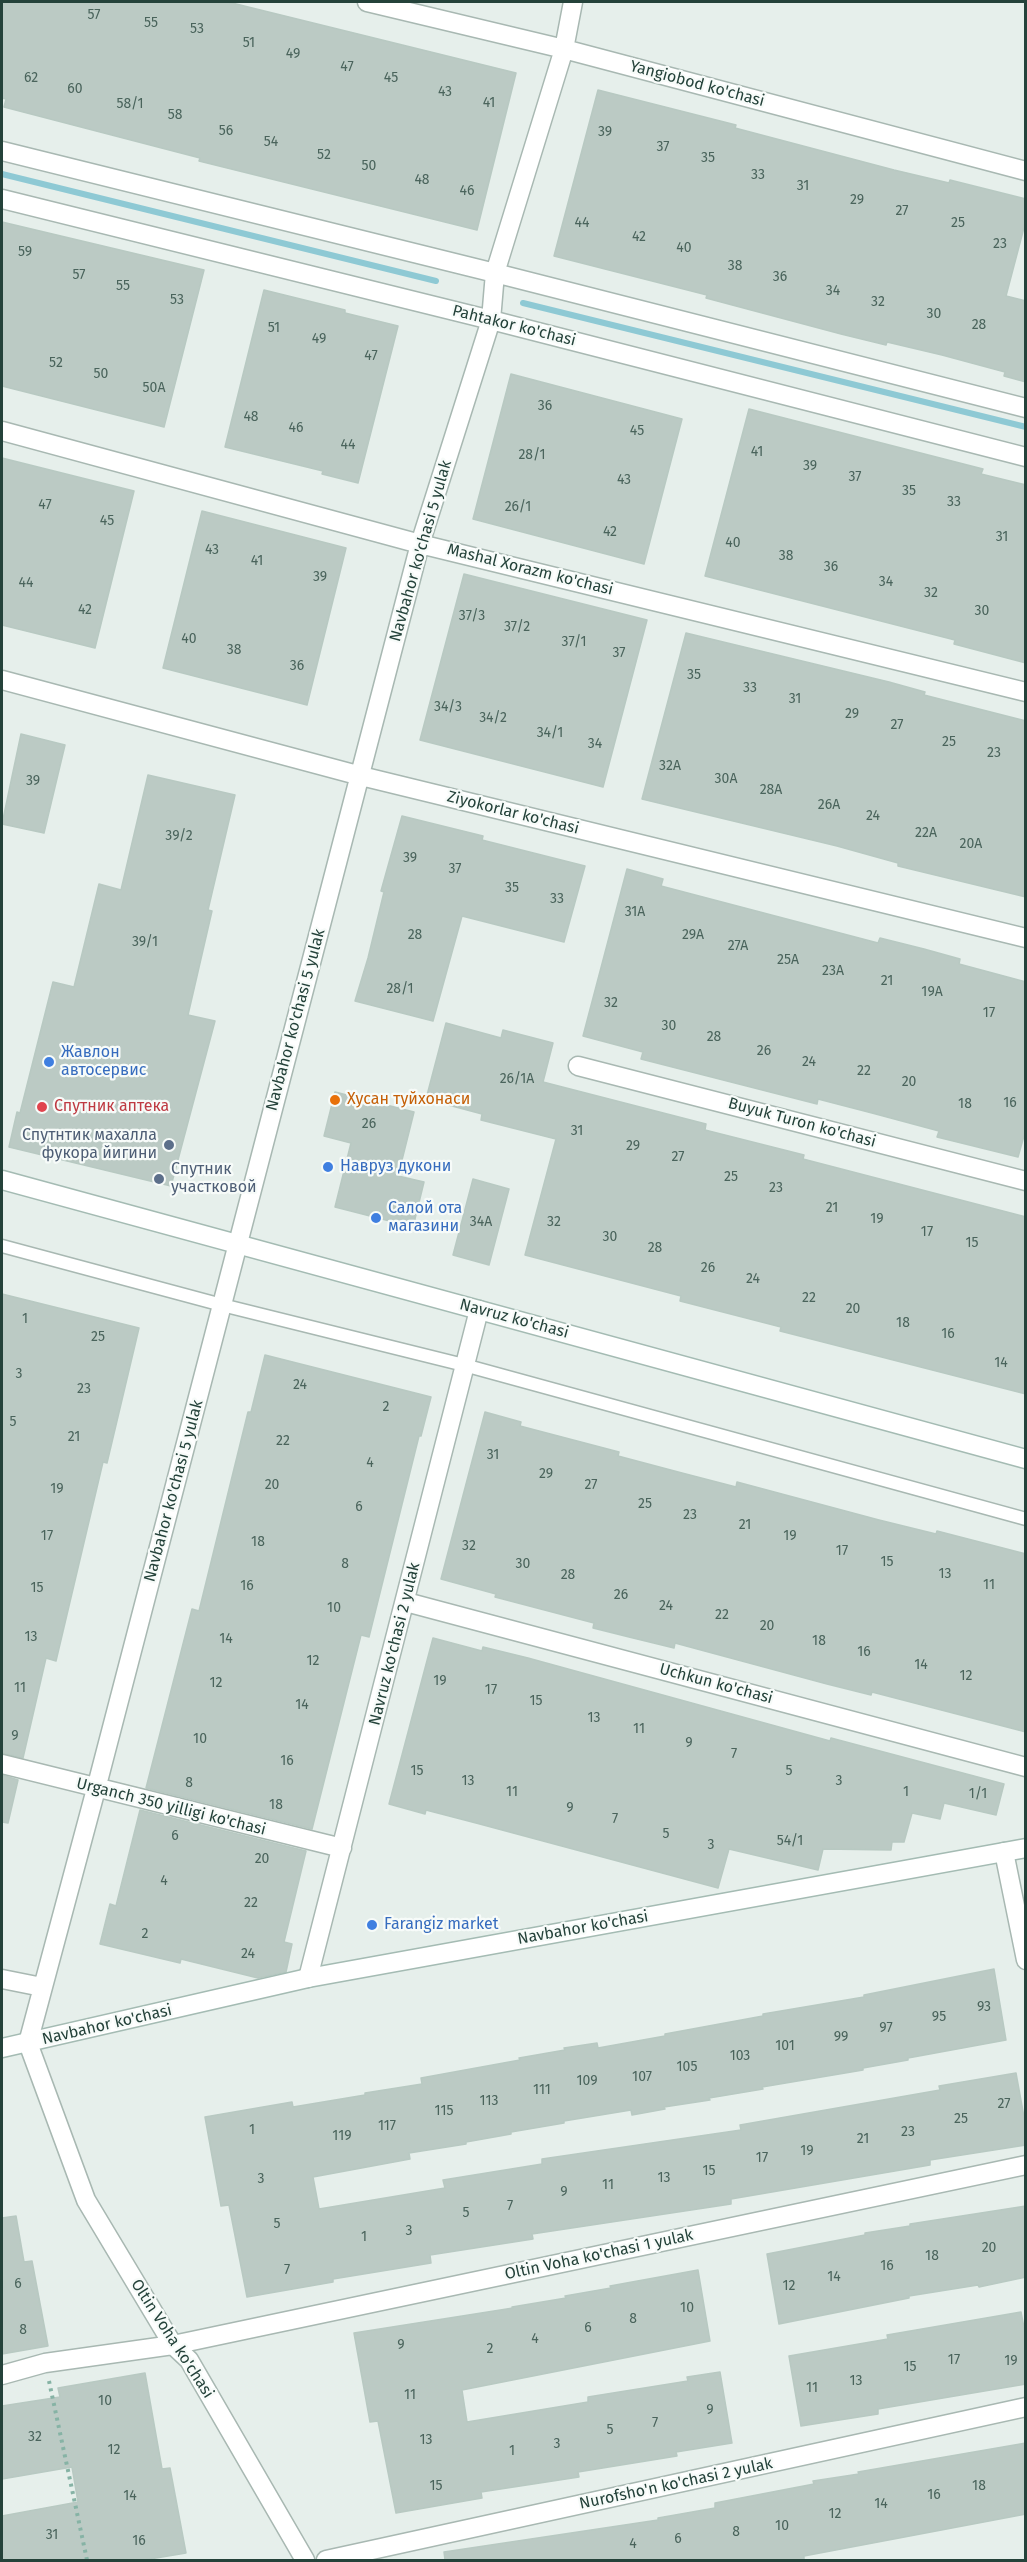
<!DOCTYPE html>
<html>
<head>
<meta charset="utf-8">
<style>
	body { margin:0 }
	#map { position:relative; width:1027px; height:2562px; overflow:hidden; background:#e6efeb; font-family:"Fira Sans",sans-serif }
	canvas { display:block }
	.frame { position:absolute; inset:0; border:3px solid #24423a; pointer-events:none }
</style>
</head>
<body>
<div id="map">
<canvas width="1027" height="2562"></canvas>
<div class="frame"></div>
</div>
<script>
const context = document.querySelector('canvas').getContext('2d');
context.lineJoin = 'round';
function strokePath(path, color, width, dash) { context.strokeStyle = color; context.lineWidth = width; context.lineCap = dash ? 'butt' : 'round'; context.setLineDash(dash || []); context.stroke(path); }
function paint(path, color) { context.fillStyle = color; context.fill(path, 'evenodd'); }
function label(font, color, halo, rows, align = 'center') {
  context.font = font + ' "Fira Sans",sans-serif'; context.lineWidth = 4.5; context.setLineDash([]); context.textBaseline = 'middle'; context.strokeStyle = halo; context.fillStyle = color; for (const [text, x, y, turn = 0] of rows) {
    context.save(); context.translate(x, y); context.rotate((+turn || 0) * Math.PI / 180); context.textAlign = isNaN(turn) ? turn : align; if (halo) context.strokeText(text, 0, 0); context.fillText(text, 0, 0); context.restore();
  }
}
strokePath(new Path2D(`
	M 2,174 L 436,281
	M 523,303 L 1026,427`), '#8ec9d4', 6);
const building = new Path2D(`
	M 2,2 L 228,2 L 516,73 L 477,230 L 199,161 L 200,158 L 4,107 L 6,99 L 2,98 Z
	M 598,90 L 736,125 L 735,128 L 894,170 L 949,183 L 950,180 L 1026,199 L 1026,220 L 1006,296 L 1026,301 L 1026,382 L 1004,376 L 1005,372 L 942,355 L 887,342 L 886,345 L 841,334 L 706,298 L 707,295 L 554,256 Z
	M 2,222 L 204,270 L 164,427 L 2,386 Z
	M 264,290 L 345,310 L 345,313 L 398,326 L 358,483 L 322,474 L 323,471 L 225,447 Z
	M 511,374 L 682,419 L 644,564 L 473,519 Z
	M 749,409 L 983,469 L 981,474 L 1026,485 L 1026,663 L 954,644 L 955,640 L 705,576 Z
	M 2,458 L 134,491 L 95,648 L 2,625 Z
	M 202,511 L 346,548 L 307,705 L 163,668 Z
	M 464,574 L 647,620 L 603,787 L 420,740 Z
	M 686,633 L 889,682 L 925,692 L 924,695 L 1026,721 L 1026,897 L 898,866 L 898,863 L 837,846 L 642,799 Z
	M 21,734 L 65,745 L 44,833 L 2,824 Z
	M 148,775 L 235,795 L 208,910 L 212,911 L 188,1015 L 215,1021 L 171,1186 L 9,1147 L 17,1112 L 20,1113 L 53,982 L 74,987 L 99,884 L 121,890 Z
	M 402,816 L 483,836 L 482,840 L 585,866 L 564,942 L 462,916 L 433,1021 L 355,1001 L 368,958 L 384,892 L 381,891 Z
	M 627,869 L 663,879 L 661,886 L 878,943 L 880,938 L 924,949 L 960,959 L 959,964 L 1026,982 L 1026,1129 L 1018,1157 L 937,1137 L 939,1131 L 872,1113 L 818,1099 L 817,1104 L 641,1059 L 643,1052 L 583,1036 Z
	M 446,1023 L 501,1038 L 503,1030 L 553,1043 L 543,1082 L 706,1124 L 705,1130 L 804,1155 L 803,1159 L 1026,1217 L 1026,1394 L 780,1331 L 781,1327 L 680,1301 L 681,1296 L 525,1255 L 556,1139 L 481,1120 L 482,1114 L 426,1099 Z
	M 335,1092 L 414,1112 L 398,1176 L 424,1182 L 413,1227 L 335,1207 L 351,1143 L 324,1136 Z
	M 473,1179 L 509,1189 L 489,1265 L 453,1255 Z
	M 2,1294 L 139,1328 L 107,1463 L 103,1462 L 56,1661 L 46,1658 L 23,1758 L 2,1753 Z
	M 265,1355 L 431,1397 L 421,1436 L 419,1436 L 369,1637 L 361,1635 L 312,1829 L 146,1788 L 192,1609 L 199,1611 L 248,1412 L 251,1412 Z
	M 485,1412 L 521,1422 L 520,1426 L 619,1452 L 618,1456 L 682,1473 L 736,1487 L 737,1482 L 879,1520 L 936,1534 L 937,1531 L 1026,1554 L 1026,1732 L 872,1692 L 871,1695 L 827,1684 L 675,1643 L 674,1648 L 629,1637 L 593,1628 L 594,1623 L 495,1597 L 496,1594 L 441,1579 Z
	M 433,1638 L 482,1651 L 483,1647 L 528,1658 L 830,1741 L 831,1738 L 1004,1784 L 996,1815 L 944,1803 L 940,1819 L 912,1813 L 904,1842 L 892,1842 L 891,1850 L 823,1849 L 818,1870 L 729,1849 L 718,1888 L 476,1823 L 426,1810 L 425,1814 L 389,1804 Z
	M 2,1775 L 18,1780 L 8,1823 L 2,1822 Z
	M 140,1810 L 306,1851 L 284,1942 L 292,1944 L 286,1972 L 258,1978 L 181,1959 L 180,1963 L 100,1944 L 110,1904 L 116,1906 Z
	M 994,1969 L 1006,2040 L 908,2058 L 908,2060 L 863,2068 L 863,2070 L 762,2087 L 763,2089 L 709,2098 L 710,2100 L 664,2107 L 665,2109 L 632,2115 L 631,2110 L 564,2121 L 564,2123 L 511,2132 L 511,2134 L 466,2142 L 466,2144 L 409,2153 L 410,2159 L 313,2177 L 319,2209 L 445,2188 L 443,2180 L 542,2164 L 542,2159 L 741,2130 L 740,2125 L 940,2090 L 939,2086 L 1016,2073 L 1026,2128 L 1026,2145 L 930,2160 L 930,2165 L 731,2199 L 731,2204 L 532,2234 L 533,2239 L 430,2255 L 431,2263 L 333,2279 L 333,2282 L 247,2297 L 229,2205 L 221,2206 L 205,2117 L 292,2102 L 293,2107 L 365,2095 L 365,2093 L 422,2084 L 421,2078 L 520,2060 L 519,2058 L 565,2050 L 564,2048 L 597,2043 L 598,2048 L 665,2036 L 665,2034 L 763,2016 L 763,2014 L 864,1997 L 864,1995 Z
	M 1026,2206 L 1026,2277 L 979,2287 L 978,2285 L 909,2296 L 909,2298 L 779,2324 L 767,2254 L 865,2235 L 865,2233 L 910,2226 L 910,2224 Z
	M 16,2216 L 24,2262 L 32,2261 L 48,2346 L 2,2354 L 2,2218 Z
	M 698,2270 L 710,2341 L 462,2390 L 467,2422 L 588,2402 L 588,2397 L 688,2381 L 687,2377 L 720,2372 L 732,2443 L 676,2452 L 677,2456 L 578,2472 L 579,2477 L 481,2492 L 482,2498 L 396,2513 L 378,2421 L 370,2422 L 354,2333 L 513,2308 L 512,2307 L 566,2298 L 565,2296 L 611,2288 L 610,2286 Z
	M 1021,2312 L 1026,2338 L 1026,2384 L 878,2409 L 878,2414 L 801,2426 L 789,2356 L 888,2339 L 887,2335 Z
	M 145,2373 L 162,2469 L 170,2468 L 186,2553 L 144,2560 L 2,2560 L 2,2516 L 78,2502 L 72,2467 L 2,2479 L 2,2406 L 60,2397 L 58,2388 Z
	M 1026,2443 L 1026,2514 L 804,2556 L 804,2560 L 445,2560 L 444,2552 L 658,2520 L 658,2518 L 715,2508 L 715,2503 L 814,2484 L 813,2481 L 859,2474 L 858,2472 Z`);
paint(building, '#bbcac4');
strokePath(building, '#b8c9c2', 1.5);
const lane = new Path2D(`
	M 2,1246 L 222,1305 L 464,1365 L 1026,1519`);
const street = new Path2D(`
	M 367,2 L 564,49 L 1026,171
	M 2,151 L 495,273 L 1026,408
	M 2,199 L 491,320 L 1026,457
	M 2,431 L 420,544 L 1026,692
	M 2,680 L 361,776 L 1026,938
	M 578,1066 L 1026,1181
	M 406,1602 L 1026,1767
	M 2,1764 L 342,1848
	M 1004,1852 L 1026,1960
	M 308,1978 L 479,1310
	M 2,1979 L 42,1987
	M 2,2375 L 45,2363 L 173,2345 L 1026,2165
	M 305,2560 L 189,2360 L 173,2345 L 86,2200 L 28,2043 L 96,1789 L 420,544 L 491,320 L 495,273 L 564,49 L 573,2
	M 326,2560 L 1026,2407`);
const secondary = new Path2D(`
	M 2,1180 L 1026,1459
	M 2,2048 L 308,1978 L 1026,1848`);
strokePath(lane, '#a8b8b2', 15);
strokePath(street, '#a8b8b2', 21);
strokePath(secondary, '#a4bbb3', 21);
strokePath(new Path2D(`
	M 49,2381 L 87,2560`), '#86b3a5', 4, [3, 4.5]);
strokePath(lane, '#fff', 12);
strokePath(street, '#fff', 18);
strokePath(secondary, '#fff', 18);
for (const [x, y, r, color] of [
	[49,1062,6,"#3f7fe0"],
	[335,1100,6,"#e8710a"],
	[42,1107,6,"#e0444e"],
	[169,1145,6,"#5c6f8a"],
	[328,1167,6,"#3f7fe0"],
	[159,1179,6,"#5c6f8a"],
	[376,1218,6,"#3f7fe0"],
	[372,1925,6,"#3f7fe0"]
]) { const dot = new Path2D(); dot.arc(x, y, r, 0, 2 * Math.PI); context.fillStyle = color; context.fill(dot); strokePath(dot, '#f7fbf9', 2); }
label('14px', '#4a645c', null, [
	["57",94,15],
	["55",151,23],
	["53",197,29],
	["51",249,43],
	["49",293,54],
	["47",347,67],
	["62",31,78],
	["45",391,78],
	["60",75,89],
	["43",445,92],
	["41",489,103],
	["58/1",130,104],
	["58",175,115],
	["56",226,131],
	["39",605,132],
	["54",271,142],
	["37",663,147],
	["52",324,155],
	["35",708,158],
	["50",369,166],
	["33",758,175],
	["48",422,180],
	["31",803,186],
	["46",467,191],
	["29",857,200],
	["27",902,211],
	["44",582,223],
	["25",958,223],
	["42",639,237],
	["23",1000,244],
	["40",684,248],
	["59",25,252],
	["38",735,266],
	["57",79,275],
	["36",780,277],
	["55",123,286],
	["34",833,291],
	["53",177,300],
	["32",878,302],
	["30",934,314],
	["28",979,325],
	["51",274,328],
	["49",319,339],
	["47",371,356],
	["52",56,363],
	["50",101,374],
	["50А",154,388],
	["36",545,406],
	["48",251,417],
	["46",296,428],
	["45",637,431],
	["44",348,445],
	["41",757,452],
	["28/1",532,455],
	["39",810,466],
	["37",855,477],
	["43",624,480],
	["35",909,491],
	["33",954,502],
	["47",45,505],
	["26/1",518,507],
	["45",107,521],
	["42",610,532],
	["31",1002,537],
	["40",733,543],
	["43",212,550],
	["38",786,556],
	["41",257,561],
	["36",831,567],
	["39",320,577],
	["34",886,582],
	["44",26,583],
	["32",931,593],
	["42",85,610],
	["30",982,611],
	["37/3",472,616],
	["37/2",517,627],
	["40",189,639],
	["37/1",574,642],
	["38",234,650],
	["37",619,653],
	["36",297,666],
	["35",694,675],
	["33",750,688],
	["31",795,699],
	["34/3",448,707],
	["29",852,714],
	["34/2",493,718],
	["27",897,725],
	["34/1",550,733],
	["25",949,742],
	["34",595,744],
	["23",994,753],
	["32А",670,766],
	["30A",726,779],
	["39",33,781],
	["28A",771,790],
	["26A",829,805],
	["24",873,816],
	["22A",926,833],
	["39/2",179,836],
	["20A",971,844],
	["39",410,858],
	["37",455,869],
	["35",512,888],
	["33",557,899],
	["31A",635,912],
	["28",415,935],
	["29A",693,935],
	["39/1",145,942],
	["27A",738,946],
	["25A",788,960],
	["23A",833,971],
	["21",887,981],
	["28/1",400,989],
	["19A",932,992],
	["32",611,1003],
	["17",989,1013],
	["30",669,1026],
	["28",714,1037],
	["26",764,1051],
	["24",809,1062],
	["22",864,1071],
	["26/1A",517,1079],
	["20",909,1082],
	["16",1010,1103],
	["18",965,1104],
	["26",369,1124],
	["31",577,1131],
	["29",633,1146],
	["27",678,1157],
	["25",731,1177],
	["23",776,1188],
	["21",832,1208],
	["19",877,1219],
	["34A",481,1222],
	["32",554,1222],
	["17",927,1232],
	["30",610,1237],
	["15",972,1243],
	["28",655,1248],
	["26",708,1268],
	["24",753,1279],
	["22",809,1298],
	["20",853,1309],
	["1",25,1319],
	["18",903,1323],
	["16",948,1334],
	["25",98,1337],
	["14",1001,1363],
	["3",19,1374],
	["24",300,1385],
	["23",84,1389],
	["2",386,1407],
	["5",13,1422],
	["21",74,1437],
	["22",283,1441],
	["31",493,1455],
	["4",370,1463],
	["29",546,1474],
	["20",272,1485],
	["27",591,1485],
	["19",57,1489],
	["25",645,1504],
	["6",359,1507],
	["23",690,1515],
	["21",745,1525],
	["17",47,1536],
	["19",790,1536],
	["18",258,1542],
	["32",469,1546],
	["17",842,1551],
	["15",887,1562],
	["8",345,1564],
	["30",523,1564],
	["13",945,1574],
	["28",568,1575],
	["11",989,1585],
	["16",247,1586],
	["15",37,1588],
	["26",621,1595],
	["24",666,1606],
	["10",334,1608],
	["22",722,1615],
	["20",767,1626],
	["13",31,1637],
	["14",226,1639],
	["18",819,1641],
	["16",864,1652],
	["12",313,1661],
	["14",921,1665],
	["12",966,1676],
	["19",440,1681],
	["12",216,1683],
	["11",20,1688],
	["17",491,1690],
	["15",536,1701],
	["14",302,1705],
	["13",594,1718],
	["11",639,1729],
	["9",15,1736],
	["10",200,1739],
	["9",689,1743],
	["7",734,1754],
	["16",287,1761],
	["15",417,1771],
	["5",789,1771],
	["13",468,1781],
	["3",839,1781],
	["8",189,1783],
	["11",512,1792],
	["1",906,1792],
	["1/1",978,1794],
	["18",276,1805],
	["9",570,1808],
	["7",615,1819],
	["5",666,1834],
	["6",175,1836],
	["54/1",790,1841],
	["3",711,1845],
	["20",262,1859],
	["4",164,1881],
	["22",251,1903],
	["2",145,1934],
	["24",248,1954],
	["93",984,2007],
	["95",939,2017],
	["97",886,2028],
	["99",841,2037],
	["101",785,2046],
	["103",740,2056],
	["105",687,2067],
	["107",642,2077],
	["109",587,2081],
	["111",542,2090],
	["113",489,2101],
	["27",1004,2104],
	["115",444,2111],
	["25",961,2119],
	["117",387,2126],
	["1",252,2130],
	["23",908,2132],
	["119",342,2136],
	["21",863,2139],
	["19",807,2151],
	["17",762,2158],
	["15",709,2171],
	["13",664,2178],
	["3",261,2179],
	["11",608,2185],
	["9",564,2192],
	["7",510,2206],
	["5",466,2213],
	["5",277,2224],
	["3",409,2231],
	["1",364,2237],
	["20",989,2248],
	["18",932,2256],
	["16",887,2266],
	["7",287,2270],
	["14",834,2277],
	["6",18,2284],
	["12",789,2286],
	["10",687,2308],
	["8",633,2319],
	["6",588,2328],
	["8",23,2330],
	["4",535,2339],
	["9",401,2345],
	["2",490,2349],
	["17",954,2360],
	["19",1011,2361],
	["15",910,2367],
	["13",856,2381],
	["11",812,2388],
	["11",410,2395],
	["10",105,2401],
	["9",710,2410],
	["7",655,2423],
	["5",610,2430],
	["32",35,2437],
	["13",426,2440],
	["3",557,2444],
	["12",114,2450],
	["1",512,2451],
	["15",436,2486],
	["18",979,2486],
	["16",934,2495],
	["14",130,2496],
	["14",881,2504],
	["12",835,2514],
	["10",782,2526],
	["8",736,2532],
	["31",52,2535],
	["6",678,2539],
	["16",139,2541],
	["4",633,2544]
]);
label('16px', '#24423a', '#f7fbf9', [
	["Yangiobod ko'chasi",697,84,15],
	["Pahtakor ko'chasi",514,326,14],
	["Navbahor ko'chasi 5 yulak",421,551,-74],
	["Mashal Xorazm ko'chasi",530,570,14],
	["Ziyokorlar ko'chasi",513,813,14],
	["Navbahor ko'chasi 5 yulak",296,1020,-75],
	["Buyuk Turon ko'chasi",802,1123,15],
	["Navruz ko'chasi",514,1319,15],
	["Navbahor ko'chasi 5 yulak",174,1491,-75],
	["Navruz ko'chasi 2 yulak",395,1644,-76],
	["Uchkun ko'chasi",716,1684,15],
	["Urganch 350 yilligi ko'chasi",171,1807,14],
	["Navbahor ko'chasi",583,1928,-10],
	["Navbahor ko'chasi",107,2025,-13],
	["Oltin Voha ko'chasi 1 yulak",599,2255,-12],
	["Oltin Voha ko'chasi",172,2339,57],
	["Nurofsho'n ko'chasi 2 yulak",676,2484,-12]
]);
label('16px', '#366cbe', '#f7fbf9', [
	["Жавлон",61,1053],
	["автосервис",61,1071],
	["Навруз дукони",340,1167],
	["Салой ота",388,1209],
	["магазини",388,1227],
	["Farangiz market",384,1925]
], 'left');
label('16px', '#c56008', '#f7fbf9', [
	["Хусан туйхонаси",347,1100]
], 'left');
label('16px', '#be3a42', '#f7fbf9', [
	["Спутник аптека",54,1107]
], 'left');
label('16px', '#4e5e75', '#f7fbf9', [
	["Спутнтик махалла",157,1136],
	["фукора йигини",157,1154],
	["Спутник",171,1170,"left"],
	["участковой",171,1188,"left"]
], 'right');
</script>
</body>
</html>
